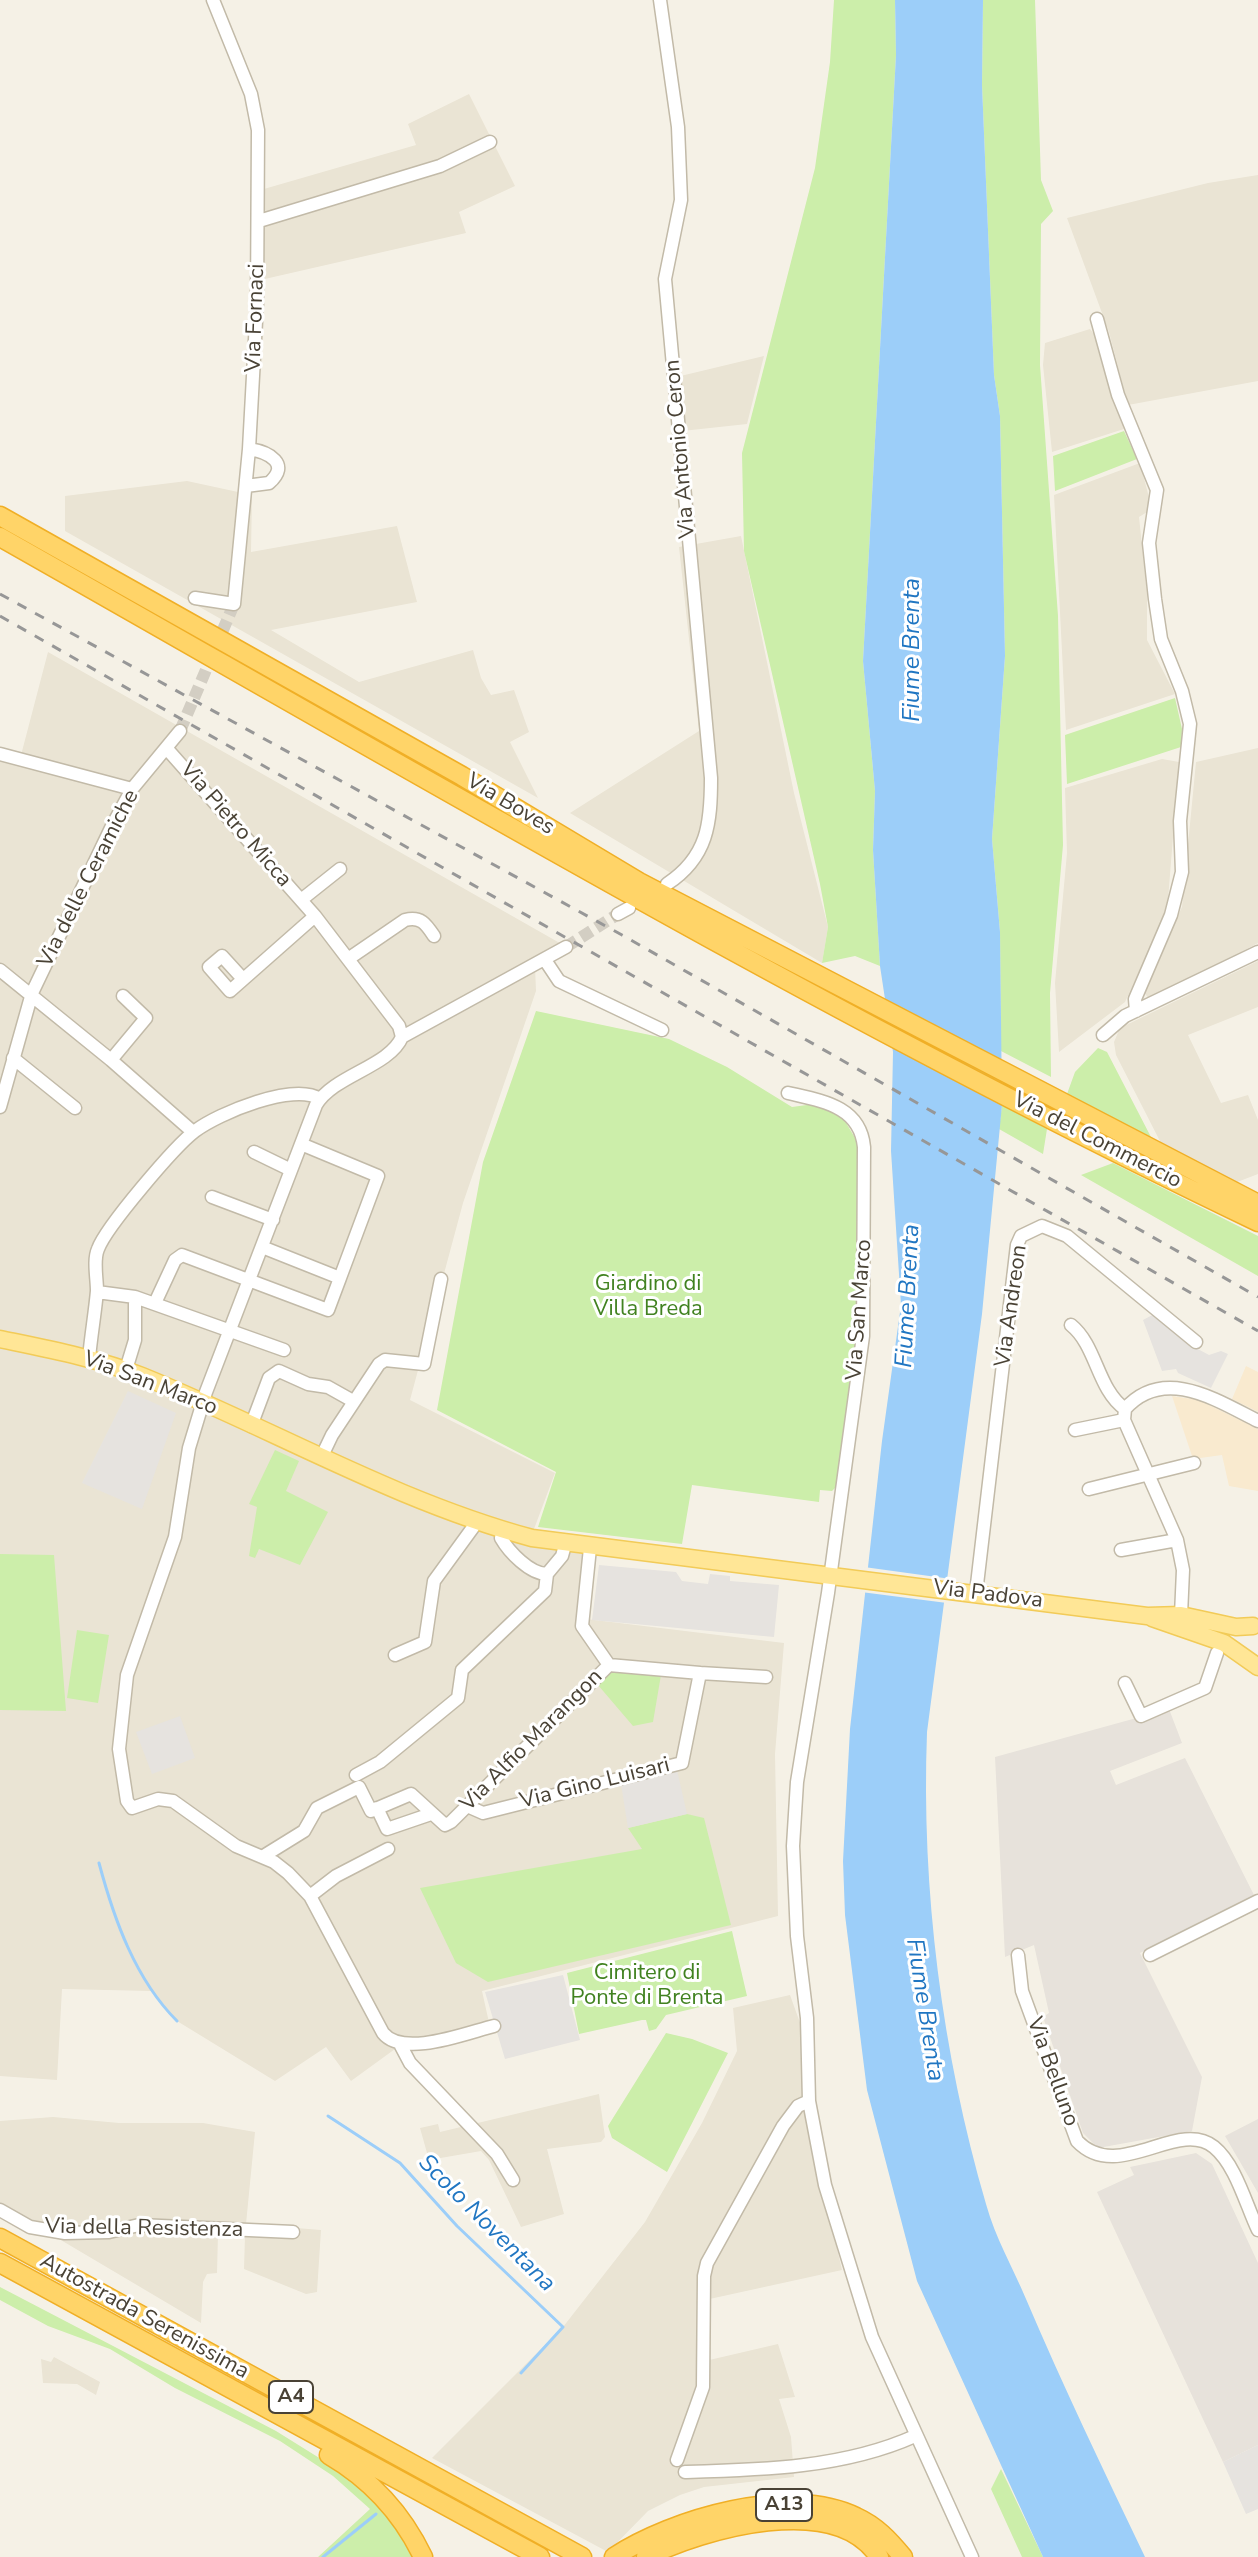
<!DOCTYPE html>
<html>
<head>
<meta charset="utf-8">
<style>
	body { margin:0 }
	canvas { display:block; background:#f5f1e6 }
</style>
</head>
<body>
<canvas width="1258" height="2557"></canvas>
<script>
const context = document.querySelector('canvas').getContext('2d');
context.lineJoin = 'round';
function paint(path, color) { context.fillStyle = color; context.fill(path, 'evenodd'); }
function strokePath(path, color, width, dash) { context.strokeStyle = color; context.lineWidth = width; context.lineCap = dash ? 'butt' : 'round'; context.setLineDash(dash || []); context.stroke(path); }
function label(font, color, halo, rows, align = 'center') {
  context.font = font + ' "Nunito Sans",sans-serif'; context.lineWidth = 6; context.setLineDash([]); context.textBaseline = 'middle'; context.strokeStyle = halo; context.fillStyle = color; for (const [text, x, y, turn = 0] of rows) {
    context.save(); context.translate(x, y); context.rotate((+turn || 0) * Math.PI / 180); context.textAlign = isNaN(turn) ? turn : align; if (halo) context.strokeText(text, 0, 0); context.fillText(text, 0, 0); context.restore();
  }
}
paint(new Path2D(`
	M 469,94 L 515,186 L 459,212 L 466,233 L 256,281 L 257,191 L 416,145 L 408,124 Z
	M 1258,175 L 1258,381 L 1128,405 L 1109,332 L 1067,218 L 1208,183 Z
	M 1090,329 L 1101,343 L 1124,429 L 1052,452 L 1043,365 L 1045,343 Z
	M 764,356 L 747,424 L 673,432 L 668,379 Z
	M 1140,463 L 1152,509 L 1139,517 L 1147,594 L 1147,640 L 1175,694 L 1066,730 L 1054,495 Z
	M 187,481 L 252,495 L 251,552 L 397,526 L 417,602 L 271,630 L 359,682 L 473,650 L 481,678 L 491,695 L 514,690 L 529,732 L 510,742 L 538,798 L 65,531 L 65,496 Z
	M 741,536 L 794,793 L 828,927 L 822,963 L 570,813 L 699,731 L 679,547 Z
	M 48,652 L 565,946 L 535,966 L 536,991 L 463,1203 L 410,1400 L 555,1473 L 531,1537 L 586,1546 L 578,1618 L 784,1643 L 775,1754 L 778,1916 L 482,1991 L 490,2027 L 395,2049 L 351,2081 L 326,2047 L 275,2081 L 177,2021 L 151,1991 L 62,1989 L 57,2080 L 0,2076 L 0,755 L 20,759 Z
	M 1258,748 L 1258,943 L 1150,1000 L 1142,990 L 1182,907 L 1196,762 Z
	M 1162,759 L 1179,762 L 1167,912 L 1125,1002 L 1059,1052 L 1055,983 L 1067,853 L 1065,788 Z
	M 1258,961 L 1258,1007 L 1188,1035 L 1221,1103 L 1248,1095 L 1258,1120 L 1258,1174 L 1232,1184 L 1165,1151 L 1116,1055 L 1114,1042 L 1120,1028 Z
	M 790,1995 L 804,2034 L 803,2087 L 809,2128 L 842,2270 L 705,2300 L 705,2361 L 778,2344 L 795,2397 L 779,2399 L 791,2437 L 794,2477 L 704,2487 L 680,2495 L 648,2511 L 608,2552 L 432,2458 L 563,2327 L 645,2222 L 702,2123 L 737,2051 L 733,2008 Z
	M 599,2094 L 605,2137 L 601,2142 L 547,2149 L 564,2214 L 521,2227 L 489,2160 L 481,2151 L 429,2160 L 420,2128 L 438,2124 L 440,2132 Z
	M 53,2117 L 119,2123 L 203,2123 L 255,2132 L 246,2224 L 321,2230 L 317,2292 L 306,2294 L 244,2269 L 245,2236 L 218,2234 L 217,2273 L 207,2274 L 203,2282 L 201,2323 L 0,2204 L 0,2121 Z
	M 54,2357 L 100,2382 L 96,2395 L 77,2384 L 43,2383 L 41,2359 L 51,2362 Z`), '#eae4d4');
paint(new Path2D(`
	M 1246,1366 L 1258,1372 L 1258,1412 L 1232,1399 Z
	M 1172,1396 L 1199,1400 L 1258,1429 L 1258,1491 L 1229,1486 L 1222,1455 L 1193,1459 Z`), '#f9eacf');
paint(new Path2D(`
	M 1169,1709 L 1182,1743 L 1110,1771 L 1116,1785 L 1185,1758 L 1255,1897 L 1140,1953 L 1202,2077 L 1192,2131 L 1098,2148 L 1083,2133 L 1043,2017 L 1049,2013 L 1034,1945 L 1005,1957 L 995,1757 Z
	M 1258,2119 L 1258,2193 L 1225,2136 Z
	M 1196,2153 L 1212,2164 L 1258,2263 L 1258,2445 L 1223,2462 L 1097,2192 L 1134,2175 L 1130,2167 Z`), '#e7e2db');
paint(new Path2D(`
	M 834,0 L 895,0 L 896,55 L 863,661 L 875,791 L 873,850 L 880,966 L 855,956 L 822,963 L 828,927 L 820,884 L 744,551 L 742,453 L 815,168 L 830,62 Z
	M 983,0 L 1035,0 L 1041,180 L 1053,211 L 1041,224 L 1040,365 L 1058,616 L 1063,845 L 1050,993 L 1051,1077 L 1001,1051 L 1000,932 L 992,839 L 1005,656 L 1000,416 L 994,375 L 982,85 Z
	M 1124,431 L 1137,459 L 1055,491 L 1053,456 Z
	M 1175,698 L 1182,729 L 1181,747 L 1067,784 L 1065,735 Z
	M 536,1011 L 669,1039 L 727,1067 L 792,1107 L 814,1104 L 842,1116 L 858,1143 L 861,1165 L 861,1306 L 836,1487 L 832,1491 L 820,1490 L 819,1502 L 692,1485 L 682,1544 L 538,1527 L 556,1472 L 437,1410 L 483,1162 Z
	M 1098,1048 L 1107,1052 L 1152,1139 L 1067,1094 L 1075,1072 Z
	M 1002,1105 L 1047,1129 L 1043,1154 L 999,1129 Z
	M 1113,1163 L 1258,1236 L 1258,1276 L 1081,1175 Z
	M 275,1450 L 299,1461 L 286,1491 L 328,1512 L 300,1565 L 259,1549 L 255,1558 L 249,1556 L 257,1507 L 249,1504 Z
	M 0,1554 L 54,1555 L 66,1711 L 0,1710 Z
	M 77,1630 L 109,1635 L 98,1703 L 67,1698 Z
	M 612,1671 L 661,1675 L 653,1722 L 633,1726 L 598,1685 Z
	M 687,1814 L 704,1818 L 731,1925 L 488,1982 L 456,1963 L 420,1888 L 642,1849 L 628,1828 Z
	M 732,1931 L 747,1996 L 666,2015 L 656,2029 L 649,2031 L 646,2020 L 642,2020 L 579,2034 L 567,1973 Z
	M 666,2033 L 692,2039 L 728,2053 L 667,2172 L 612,2138 L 608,2126 Z
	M 0,2287 L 276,2431 L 337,2469 L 372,2496 L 401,2531 L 413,2557 L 318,2557 L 370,2509 L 333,2476 L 280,2441 L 175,2388 L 110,2349 L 48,2326 L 0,2300 Z
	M 1001,2469 L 1043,2557 L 1022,2557 L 991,2489 Z`), '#cea');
paint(new Path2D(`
	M 1158,1312 L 1196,1348 L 1209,1355 L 1221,1351 L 1228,1354 L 1211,1388 L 1178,1373 L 1176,1369 L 1162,1371 L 1143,1320 Z
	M 128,1391 L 176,1413 L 142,1509 L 82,1483 Z
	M 599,1565 L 676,1572 L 682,1581 L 708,1584 L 710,1574 L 730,1576 L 730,1581 L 779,1585 L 774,1637 L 592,1620 Z
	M 180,1716 L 195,1758 L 152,1774 L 136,1732 Z
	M 677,1770 L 687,1814 L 628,1828 L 621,1784 Z
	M 563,1975 L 580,2040 L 505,2059 L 485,1992 Z
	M 1258,2445 L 1258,2509 L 1246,2514 L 1223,2462 Z`), '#e6e3df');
paint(new Path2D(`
	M 895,0 L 983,0 L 982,85 L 994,375 L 1000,416 L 1005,656 L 992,839 L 1000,932 L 1002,1105 L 982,1314 L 927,1732 C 921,1890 942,2053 986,2204 C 995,2237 1013,2268 1026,2299 C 1063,2386 1104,2471 1145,2557 L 1043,2557 L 917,2281 L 867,2090 L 845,1915 L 843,1861 L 850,1729 L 882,1441 L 901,1305 L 891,1151 L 893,1052 L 880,966 L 873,850 L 875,791 L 863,661 L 896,55 Z`), '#9ccef9');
paint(new Path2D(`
	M 864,1567 L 951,1579 L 947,1603 L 861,1592 Z`), '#f5f1e6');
strokePath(new Path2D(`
	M 99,1863 C 114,1919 135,1979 177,2021
	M 328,2116 L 400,2163 L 457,2226 L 563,2327 L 521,2373
	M 323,2557 L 376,2514`), '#9ccef9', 3);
strokePath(new Path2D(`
	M 180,731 L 234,604
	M 566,947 L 618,914`), '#d3cec3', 12, [12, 6]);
const minor = new Path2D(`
	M 660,0 L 678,127 L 681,200 L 665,279 L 711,778 C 711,823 708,857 667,884
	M 259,221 L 440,166 L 490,142
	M 1097,319 L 1118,395 L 1157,490 L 1149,543 L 1155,599 L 1161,639 L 1182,691 L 1190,724 L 1180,821 L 1182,872 L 1171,915 L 1135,999 L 1136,1011
	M 246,486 L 269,483 C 291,464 269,452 249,449
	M 195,598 L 234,604 L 249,449 L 257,303 L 258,130 L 251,94 L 213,0
	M 168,750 L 315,916 L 399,1026 L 402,1037 C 389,1067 334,1075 316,1105 L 206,1392 L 189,1448 L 175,1537 L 127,1675 L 119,1749 L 127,1801 L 132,1808 L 158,1799 L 173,1801 L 236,1846 L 274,1862 L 288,1873 L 310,1896 L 383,2033 C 403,2058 466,2033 494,2026
	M 0,754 L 132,789
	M 301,900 L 340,869
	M 618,914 L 629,908
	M 348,959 L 405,920 C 421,916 426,924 434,936
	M 545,960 L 559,981 L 662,1030
	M 0,970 L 111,1060 L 193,1132
	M 243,979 L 222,956 L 209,967 L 230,991 L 315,916
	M 1103,1035 L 1125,1016 L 1258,952
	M 402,1037 L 566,947
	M 13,1058 L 75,1108
	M 111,1060 L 146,1018 L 123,996
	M 788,1093 C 822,1101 860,1106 864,1147 L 863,1336 L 828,1593 L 797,1782 L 793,1846 L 797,1936 L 807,2018 L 809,2101 L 825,2185 L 872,2337 L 972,2557
	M 0,1107 L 32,993 L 112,826 L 132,789 L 180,731
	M 254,1152 L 291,1170
	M 212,1197 L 273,1220
	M 262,1247 L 340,1278 L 378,1176 L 301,1144
	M 97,1292 L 135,1297 L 135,1340 L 128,1363
	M 135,1297 L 284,1350
	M 155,1303 L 175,1260 L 182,1255 L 328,1310 L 340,1278
	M 1071,1325 C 1097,1346 1097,1389 1125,1409
	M 89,1358 C 91,1336 95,1313 97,1291 C 97,1278 93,1260 98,1249 C 106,1227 175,1146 195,1131 C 219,1113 294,1082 320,1099
	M 251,1426 L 269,1378 L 279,1371 L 308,1384 L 328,1387 L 353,1401
	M 1075,1430 L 1124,1420
	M 321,1458 L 332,1435 L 379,1364 L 385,1360 L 424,1364 L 441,1279
	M 1089,1489 L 1194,1463
	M 503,1530 L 501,1538 C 509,1552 530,1574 547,1574
	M 1121,1550 L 1177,1540
	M 976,1593 L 1017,1245 L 1021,1236 L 1042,1226 L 1067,1236 L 1196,1342
	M 1181,1615 L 1183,1570 L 1177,1540 L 1124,1420 L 1125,1409 C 1164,1365 1218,1401 1258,1421
	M 395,1655 L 425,1642 L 434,1581 L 477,1522
	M 700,1673 L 766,1677
	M 1125,1683 L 1141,1716 L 1205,1688 L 1217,1653
	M 356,1775 L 380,1762 L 458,1698 L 462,1670 L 545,1591 L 547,1574 L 562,1556 L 565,1545
	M 467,1806 L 483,1813 L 682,1763 L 700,1673 L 609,1665
	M 377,1808 L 387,1829 L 431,1814
	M 262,1857 L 304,1831 L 317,1808 L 359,1787 L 371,1811 L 411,1794 L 445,1825 L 451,1822 L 609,1665 L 582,1626 L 590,1548
	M 310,1896 L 336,1876 L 388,1849
	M 1018,1955 L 1022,1991 L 1077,2141 C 1118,2184 1177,2118 1214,2147 C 1236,2165 1246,2205 1258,2230
	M 1150,1955 L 1258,1901
	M 401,2046 L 410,2063 L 497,2154 L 513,2180
	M 0,2210 L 30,2227 L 65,2233 L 109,2232 L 139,2225 L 293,2232
	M 677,2460 L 703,2387 L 704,2276 L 707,2263 L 783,2126 L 798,2106 L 809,2101
	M 685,2472 C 761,2470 844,2468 915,2436`);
const major = new Path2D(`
	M 0,1339 C 48,1349 96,1358 142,1376 C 273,1429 395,1501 532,1538 L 1147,1616 L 1181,1615 L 1236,1627 L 1253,1626
	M 1152,1618 L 1224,1643 L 1258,1667`);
const highway = new Path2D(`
	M 0,516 L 462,776 L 639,882 L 1258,1204
	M 0,537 C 415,772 827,1016 1258,1222
	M 0,2238 L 582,2557
	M 0,2263 L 540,2557
	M 329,2455 C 370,2479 402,2513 423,2557
	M 614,2557 C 672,2519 790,2484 856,2517 C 876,2526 889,2540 903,2557
	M 646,2557 C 703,2529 836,2490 879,2557`);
strokePath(minor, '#c2baa8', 15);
strokePath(major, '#f2cb58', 19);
strokePath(highway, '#f0af26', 21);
strokePath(minor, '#fff', 12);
strokePath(major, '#ffe696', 16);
strokePath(highway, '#ffd468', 18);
strokePath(new Path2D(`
	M 0,594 L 622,935 L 1258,1297
	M 0,616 L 1258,1331`), '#979797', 3, [10, 10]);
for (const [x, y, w] of [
	[291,2397,44],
	[784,2505,56]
]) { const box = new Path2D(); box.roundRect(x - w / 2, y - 16, w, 32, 6); context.fillStyle = '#fff'; context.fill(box); strokePath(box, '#494235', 2); }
label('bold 20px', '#494235', null, [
	["A4",291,2397],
	["A13",784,2505]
]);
label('22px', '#494235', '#fff', [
	["Via Fornaci",256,318,-88],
	["Via Antonio Ceron",681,449,-95],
	["Via Boves",510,805,31],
	["Via Pietro Micca",235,825,49],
	["Via delle Ceramiche",89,879,-63],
	["Via del Commercio",1097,1141,27],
	["Via Andreon",1012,1306,-82],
	["Via San Marco",860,1310,-86],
	["Via San Marco",150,1384,21],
	["Via Padova",988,1595,7],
	["Via Alfio Marangon",532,1741,-45],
	["Via Gino Luisari",595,1784,-14],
	["Via Belluno",1052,2072,70],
	["Via della Resistenza",144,2229,1],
	["Autostrada Serenissima",144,2317,29]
]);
label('22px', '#418220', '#fff', [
	["Giardino di",648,1285],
	["Villa Breda",648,1310],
	["Cimitero di",647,1974],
	["Ponte di Brenta",647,1999]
]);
label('italic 24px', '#2076c2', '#fff', [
	["Fiume Brenta",913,650,-90],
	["Fiume Brenta",909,1296,-87],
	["Fiume Brenta",924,2010,81],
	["Scolo Noventana",486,2224,45]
]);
</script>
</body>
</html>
